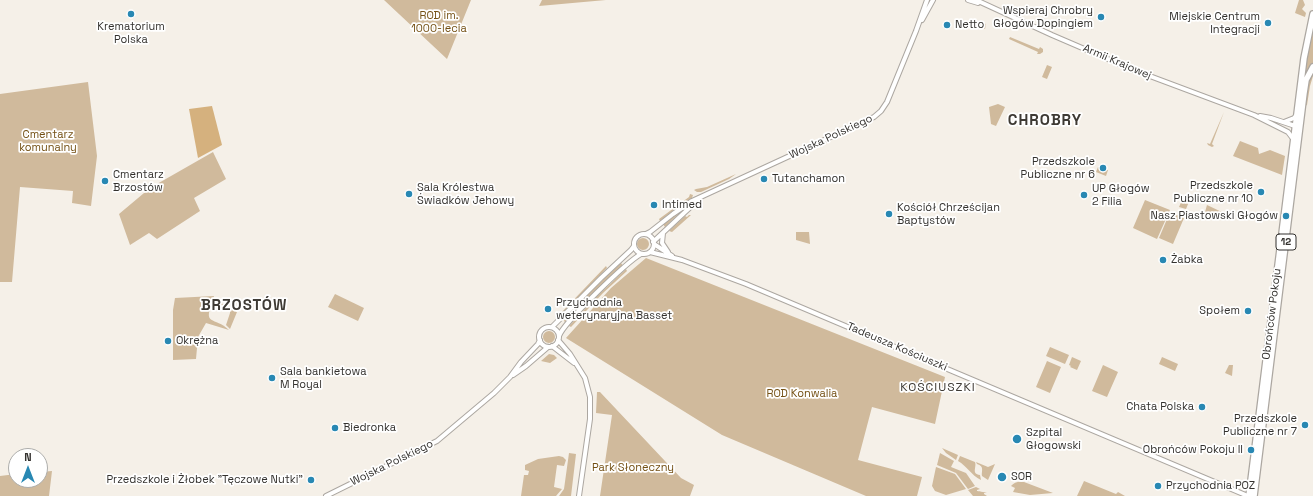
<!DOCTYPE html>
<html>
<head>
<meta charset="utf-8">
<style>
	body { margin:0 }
	#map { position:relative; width:1313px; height:496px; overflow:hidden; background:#f5f0e8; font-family:"Space Grotesk",sans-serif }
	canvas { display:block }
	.north { position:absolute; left:8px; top:448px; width:40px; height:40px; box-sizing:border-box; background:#fff; border:1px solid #adadab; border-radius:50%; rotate:0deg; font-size:11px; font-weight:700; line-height:16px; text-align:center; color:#33312e }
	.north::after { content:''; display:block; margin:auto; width:14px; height:18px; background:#2888b3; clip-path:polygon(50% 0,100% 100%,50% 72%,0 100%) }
</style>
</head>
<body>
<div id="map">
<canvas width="1313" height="496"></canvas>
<div class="north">N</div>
</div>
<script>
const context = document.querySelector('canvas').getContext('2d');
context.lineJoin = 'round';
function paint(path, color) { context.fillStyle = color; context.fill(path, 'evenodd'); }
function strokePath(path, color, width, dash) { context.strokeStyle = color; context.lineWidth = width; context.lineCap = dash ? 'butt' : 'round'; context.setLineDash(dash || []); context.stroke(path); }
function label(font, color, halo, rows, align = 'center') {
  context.font = font + ' "Space Grotesk",sans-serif'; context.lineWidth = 3.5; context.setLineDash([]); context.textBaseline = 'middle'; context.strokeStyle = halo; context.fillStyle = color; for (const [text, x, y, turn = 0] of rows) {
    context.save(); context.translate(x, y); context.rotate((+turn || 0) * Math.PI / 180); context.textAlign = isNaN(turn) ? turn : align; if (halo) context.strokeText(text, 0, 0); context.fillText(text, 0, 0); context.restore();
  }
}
paint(new Path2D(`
	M 384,0 L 471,0 L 447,59 Z
	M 542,0 L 606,0 L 539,6 Z
	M 1299,0 L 1303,0 L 1305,5 L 1302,9 L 1306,13 L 1305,17 L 1295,13 Z
	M 972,19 L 976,19 L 975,22 L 983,25 L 984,23 L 986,24 L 985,29 L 969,23 Z
	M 1313,26 L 1313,63 L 1304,76 Z
	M 1010,37 L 1039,49 L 1040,47 L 1043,49 L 1043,52 L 1040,54 L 1037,54 L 1038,52 L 1009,39 Z
	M 1047,65 L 1052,67 L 1047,79 L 1042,77 Z
	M 1313,71 L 1313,76 L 1310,86 L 1307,105 L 1305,106 L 1309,79 Z
	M 88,82 L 97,156 L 91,206 L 72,203 L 73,191 L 20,187 L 12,282 L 0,282 L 0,94 Z
	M 998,104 L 1005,107 L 996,126 L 991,124 L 989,107 Z
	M 1224,112 L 1212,144 L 1214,146 L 1212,147 L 1208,145 L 1207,143 L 1210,144 Z
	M 1240,141 L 1258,148 L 1259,154 L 1270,150 L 1285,156 L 1282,175 L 1233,156 Z
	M 213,152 L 226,179 L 194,198 L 200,211 L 157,239 L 149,233 L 130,245 L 119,214 L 150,188 Z
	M 1098,167 L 1108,170 L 1106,176 L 1096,172 Z
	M 736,174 L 729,179 L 701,192 L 697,192 L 694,190 L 696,189 L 707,187 Z
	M 690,194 L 693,195 L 692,198 L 679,206 L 660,221 L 659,219 L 689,197 Z
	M 1184,196 L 1190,199 L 1186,209 L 1179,207 Z
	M 1145,200 L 1170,210 L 1157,239 L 1133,228 Z
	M 1207,205 L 1226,214 L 1224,220 L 1205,212 Z
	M 687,206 L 665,227 L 663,224 Z
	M 1170,212 L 1184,218 L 1173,244 L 1159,238 Z
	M 689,215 L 691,215 L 672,232 L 669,231 L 685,216 L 687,217 Z
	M 796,232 L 809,232 L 810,244 L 796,240 Z
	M637 244a6 6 0 1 1 12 0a6 6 0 1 1-12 0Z
	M 646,258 L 945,377 L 935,424 L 872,407 L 858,460 L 922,477 L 917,496 L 866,496 L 722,435 L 566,338 L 611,288 Z
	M 621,263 L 623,266 L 565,322 L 563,320 L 593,289 Z
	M 606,266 L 607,268 L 560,317 L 559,315 Z
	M 626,269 L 627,271 L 603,293 L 571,327 L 569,326 L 593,300 Z
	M 335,294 L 364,308 L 358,321 L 328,307 Z
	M 214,296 L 213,299 L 214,299 C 201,327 215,316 229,330 L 206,323 L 198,337 L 196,359 L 173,360 L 173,310 L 175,298 Z
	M 217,301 L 237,312 L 230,329 L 226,325 L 230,313 L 230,310 L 217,302 Z
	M543 337a6 6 0 1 1 12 0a6 6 0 1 1-12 0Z
	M 1050,347 L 1069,355 L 1065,364 L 1046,356 Z
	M 549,354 L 554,355 L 557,358 L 550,363 L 541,361 Z
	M 1072,357 L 1081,361 L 1077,370 L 1070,367 L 1071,366 L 1069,365 Z
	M 1162,357 L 1178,364 L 1175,371 L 1159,364 Z
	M 1047,361 L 1061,367 L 1050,393 L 1036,387 Z
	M 1103,365 L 1118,372 L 1107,397 L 1092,391 Z
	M 1229,365 L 1233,365 L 1232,376 L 1225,373 Z
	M 597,392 L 600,392 L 681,478 L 694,485 L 690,496 L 600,496 L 612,415 L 596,413 Z
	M 942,448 L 958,455 L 956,460 L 946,453 Z
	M 569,453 L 576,454 L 571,496 L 559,496 L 564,489 Z
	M 940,453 L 954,461 L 951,467 L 966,473 L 975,486 L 968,489 L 956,473 L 937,465 Z
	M 559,456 L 563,457 L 566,460 L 564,466 L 557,465 L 554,487 L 562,489 L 556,496 L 521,496 L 524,475 L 528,475 L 529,471 L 525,470 L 525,465 L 538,459 Z
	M 960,456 L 975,462 C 977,467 971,474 980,475 L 981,480 C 971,475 967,466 958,461 Z
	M 976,462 L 988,467 L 995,464 L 988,480 L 982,476 C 981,472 985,466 977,464 Z
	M 936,467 L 955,474 L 966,489 L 946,495 L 935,491 L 932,486 Z
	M 52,471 L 49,496 L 0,496 L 0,476 L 16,474 L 16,480 L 40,480 L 40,472 Z
	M 1084,481 L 1116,494 L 1118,492 L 1125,496 L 1077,496 Z
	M 1024,482 L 1053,493 L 1030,495 L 1013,492 L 1015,488 L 1011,486 C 1014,482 1019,481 1024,482 Z
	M 976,487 L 980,489 L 977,490 L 977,491 C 977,491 985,492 987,493 L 984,493 L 984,494 L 987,496 L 973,496 L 968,490 Z`), '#d0ba9c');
paint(new Path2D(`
	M 212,106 L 222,145 L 198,158 L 189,109 Z`), '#d5b17e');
const tertiary = new Path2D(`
	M 968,0 L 978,3
	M 976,0 L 1052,35 L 1131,69 L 1254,115 L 1288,132 L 1294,140
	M 922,20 L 933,0
	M 1260,116 L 1271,118 L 1298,127
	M 1284,122 L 1294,118 L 1297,115
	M 663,233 L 662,243 L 668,252
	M 646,234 L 650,232 L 673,214 L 692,201 L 874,117 L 881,111 L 887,102 L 916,31 L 927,0
	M634 244a10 10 0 1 1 20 0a10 10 0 1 1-20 0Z
	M 653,242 L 699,199
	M 654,244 L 672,256
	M 650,252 L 682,260 L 746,284 L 1248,496
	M 552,327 L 601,278 L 631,250 L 634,246
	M539 337a10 10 0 1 1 20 0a10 10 0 1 1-20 0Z
	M 559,336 C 564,322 627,262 641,254
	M 558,340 L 570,354 L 585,378 L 590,397 L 590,419 L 579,496
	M 552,346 L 574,363
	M 513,375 L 526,366 L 548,347
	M 326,496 L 437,441 L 494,393 L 510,377 L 521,362 L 538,344 L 540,340`);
const primary = new Path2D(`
	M 1249,496 L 1304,58 L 1313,14
	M 1254,496 L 1304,93 L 1306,80 L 1313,67`);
strokePath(tertiary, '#aca7a1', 6);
strokePath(primary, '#aca7a1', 8);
strokePath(tertiary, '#fff', 4);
strokePath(primary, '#fff', 5.5);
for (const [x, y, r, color] of [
	[131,14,4,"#2888b3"],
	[1101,17,4,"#2888b3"],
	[1268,23,4,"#2888b3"],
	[947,25,4,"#2888b3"],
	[1103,168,4,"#2888b3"],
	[764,179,4,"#2888b3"],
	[105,181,4,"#2888b3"],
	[1261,192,4,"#2888b3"],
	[409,194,4,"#2888b3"],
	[1084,195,4,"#2888b3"],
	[654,205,4,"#2888b3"],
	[889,214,4,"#2888b3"],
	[1286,216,4,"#2888b3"],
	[1163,260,4,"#2888b3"],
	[548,309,4,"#2888b3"],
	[1248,311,4,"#2888b3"],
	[168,341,4,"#2888b3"],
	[272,378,4,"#2888b3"],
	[1202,407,4,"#2888b3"],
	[1305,425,4,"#2888b3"],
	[335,428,4,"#2888b3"],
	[1017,439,5,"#2888b3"],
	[1251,450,4,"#2888b3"],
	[1002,477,5,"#2888b3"],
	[311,480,4,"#2888b3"],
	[1158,486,4,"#2888b3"]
]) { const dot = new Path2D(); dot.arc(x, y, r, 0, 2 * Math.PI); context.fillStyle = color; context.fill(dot); strokePath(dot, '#fff', 1.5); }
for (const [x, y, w] of [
	[1286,242,20]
]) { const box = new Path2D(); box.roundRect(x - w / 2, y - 8, w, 16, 3); context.fillStyle = '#fff'; context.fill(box); strokePath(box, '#33312e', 1); }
label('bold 10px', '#33312e', null, [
	["12",1286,242]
]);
label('11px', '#33312e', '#fff', [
	["Wspieraj Chrobry",1093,11,"right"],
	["Głogów Dopingiem",1093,24,"right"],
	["Miejskie Centrum",1260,17,"right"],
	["Integracji",1260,30,"right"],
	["Netto",955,25],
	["Krematorium",131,27,"center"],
	["Polska",131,40,"center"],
	["Przedszkole",1095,162,"right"],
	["Publiczne nr 6",1095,175,"right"],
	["Cmentarz",113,175],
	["Brzostów",113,188],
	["Tutanchamon",772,179],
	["Przedszkole",1253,186,"right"],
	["Publiczne nr 10",1253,199,"right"],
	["Sala Królestwa",417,188],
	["Świadków Jehowy",417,201],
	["UP Głogów",1092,189],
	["2 Filia",1092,202],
	["Intimed",662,205],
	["Kościół Chrześcijan",897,208],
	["Baptystów",897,221],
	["Nasz Piastowski Głogów",1278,216,"right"],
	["Żabka",1171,260],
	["Przychodnia",556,303],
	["weterynaryjna Basset",556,316],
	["Społem",1240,311,"right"],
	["Okrężna",176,341],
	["Sala bankietowa",280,372],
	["M Royal",280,385],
	["Chata Polska",1194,407,"right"],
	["Przedszkole",1297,419,"right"],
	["Publiczne nr 7",1297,432,"right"],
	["Biedronka",343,428],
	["Szpital",1026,433],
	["Głogowski",1026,446],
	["Obrońców Pokoju II",1243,450,"right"],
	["SOR",1011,477],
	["Przedszkole i Żłobek \"Tęczowe Nutki\"",303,480,"right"],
	["Przychodnia POZ",1166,486]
], 'left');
label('11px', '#745014', '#fff', [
	["ROD im.",439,16],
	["1000-lecia",439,29],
	["Cmentarz",48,135],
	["komunalny",48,148],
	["ROD Konwalia",802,394],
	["Park Słoneczny",633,468]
]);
label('11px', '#33312e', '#fff', [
	["Armii Krajowej",1117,62,23],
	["Wojska Polskiego",831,137,-25],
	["Obrońców Pokoju",1272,314,-83],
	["Tadeusza Kościuszki",897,347,23],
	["Wojska Polskiego",392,463,-26]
]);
context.letterSpacing = '1px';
label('12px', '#3e3a34', '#fff', [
	["KOŚCIUSZKI",938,388]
]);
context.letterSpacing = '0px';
context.letterSpacing = '1px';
label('bold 15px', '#3e3a34', '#fff', [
	["CHROBRY",1045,121],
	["BRZOSTÓW",244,306]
]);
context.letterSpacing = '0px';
</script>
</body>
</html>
